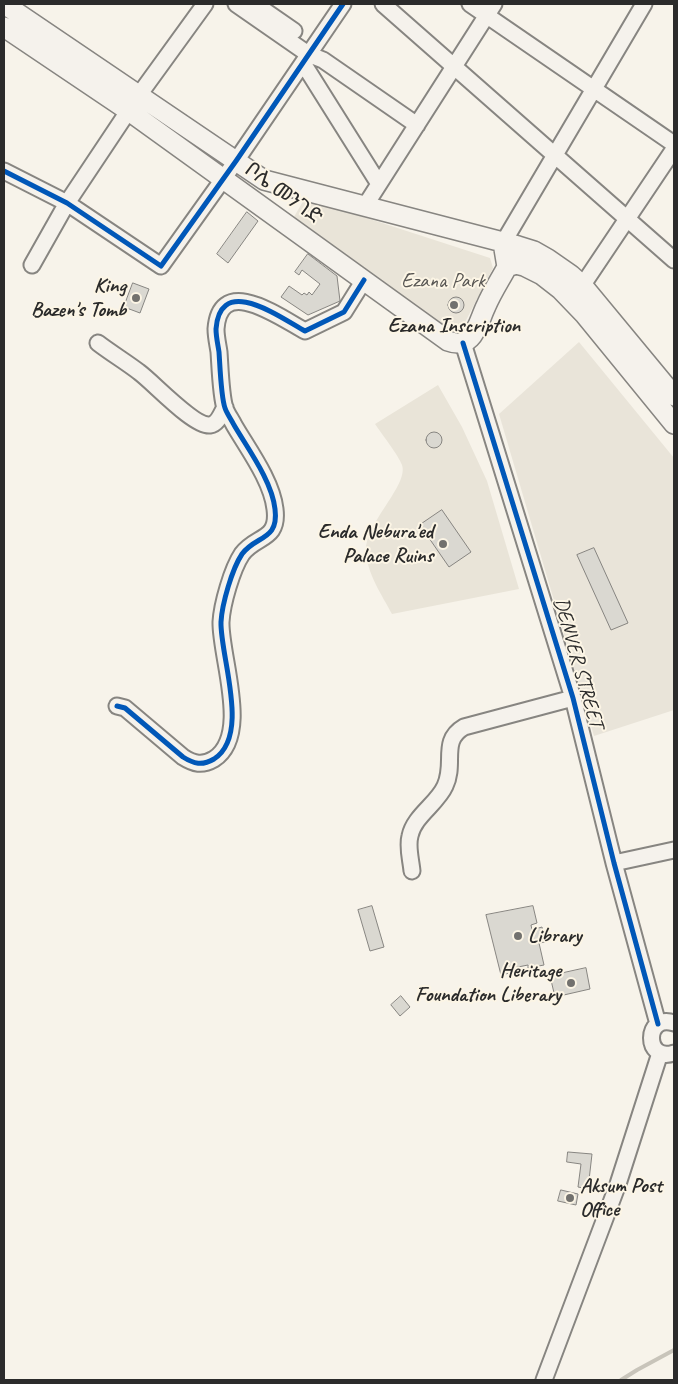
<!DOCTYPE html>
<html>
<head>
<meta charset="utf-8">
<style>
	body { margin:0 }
	#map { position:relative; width:678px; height:1384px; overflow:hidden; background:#f7f3ea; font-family:Caveat,sans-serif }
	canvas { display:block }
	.frame { position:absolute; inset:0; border:5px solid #2b2b2b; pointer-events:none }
</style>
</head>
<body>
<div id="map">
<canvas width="678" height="1384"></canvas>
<div class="frame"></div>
</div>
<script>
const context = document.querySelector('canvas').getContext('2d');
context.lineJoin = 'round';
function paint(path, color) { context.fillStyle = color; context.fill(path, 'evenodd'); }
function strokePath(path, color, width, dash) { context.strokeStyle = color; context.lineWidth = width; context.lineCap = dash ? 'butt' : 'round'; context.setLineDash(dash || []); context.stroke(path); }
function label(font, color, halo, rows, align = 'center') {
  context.font = font + ' Caveat,"Noto Sans Ethiopic",sans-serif'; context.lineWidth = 4; context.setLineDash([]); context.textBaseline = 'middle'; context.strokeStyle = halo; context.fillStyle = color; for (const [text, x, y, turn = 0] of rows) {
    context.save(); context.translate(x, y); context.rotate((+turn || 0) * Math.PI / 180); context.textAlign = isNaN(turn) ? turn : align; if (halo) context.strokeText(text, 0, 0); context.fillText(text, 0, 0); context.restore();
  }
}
paint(new Path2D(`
	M 579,342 L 674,458 L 674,710 L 594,736 L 499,414 Z`), '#e9e4d9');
paint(new Path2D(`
	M 305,198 L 490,258 L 493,268 L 460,332 L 456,334 L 291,222 Z
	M 438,385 L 462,427 L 487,481 L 519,589 L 392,614 C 382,595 367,574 366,551 C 365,523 409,485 402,465 C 399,456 381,433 375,424 Z`), '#e9e4d8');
strokePath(new Path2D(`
	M 621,1380 L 637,1370 L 674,1350`), '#c8c4ba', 4);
const building = new Path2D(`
	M 247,212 L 258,221 L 228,263 L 217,254 Z
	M 308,254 L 337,276 L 340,301 L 308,315 L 281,297 L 289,286 L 302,295 L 304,293 L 307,295 L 309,292 L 312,295 L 320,284 L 302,270 L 299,275 L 295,272 Z
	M 133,283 L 149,289 L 140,313 L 124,307 Z
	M448 305a8 8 0 1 1 16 0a8 8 0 1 1-16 0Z
	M426 440a8 8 0 1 1 16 0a8 8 0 1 1-16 0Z
	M 442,510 L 471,552 L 449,567 L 420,525 Z
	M 594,548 L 628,623 L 611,630 L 577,555 Z
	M 372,906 L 384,947 L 370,951 L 358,910 Z
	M 533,906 L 537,923 L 531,925 L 532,930 L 542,927 L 545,942 L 539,943 L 544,965 L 528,968 L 528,965 L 513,968 L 514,972 L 501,975 L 486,915 Z
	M 586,968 L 590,989 L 555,997 L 550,976 Z
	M 401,996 L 410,1007 L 400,1016 L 391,1005 Z
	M 568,1152 L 592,1154 L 588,1189 L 578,1187 L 581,1164 L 567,1162 Z
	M 561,1190 L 578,1194 L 576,1205 L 558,1201 Z`);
paint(building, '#dad8d1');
strokePath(building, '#878581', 1);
const minor = new Path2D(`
	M 236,4 L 308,54 L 323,60 L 417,125
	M 255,4 L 294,31
	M 383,4 L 674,260
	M 470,4 L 674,144
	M 303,63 L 379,184
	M 4,171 L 67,203 L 161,266 L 236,161 L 343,4
	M 365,206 L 494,4
	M 503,243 L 644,4
	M 32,265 L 67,203 L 139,95 L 205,4
	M 576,295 L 674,149
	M 98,343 C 111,353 126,362 139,372 C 154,383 194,427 210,425 C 218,424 221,414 225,407
	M 463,343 L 573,698 L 614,863 L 658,1024
	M 117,706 L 125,708 L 183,757 C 194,764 202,766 214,759 C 251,735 220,657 221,622 C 222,604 232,569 242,554 C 256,535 279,541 275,509 C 272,481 248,449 234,425 C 231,419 227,414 225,408 C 221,397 220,366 219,352 C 218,345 216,337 216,329 C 220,273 281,318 305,331 L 344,312 L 364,280
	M 614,863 L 674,850
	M 412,871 C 411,860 407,847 410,836 C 414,816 437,804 445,786 C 456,763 440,741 464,727 L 573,698
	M 674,1023 C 644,1013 644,1063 674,1053
	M 544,1380 L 618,1184 L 660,1053`);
const major = new Path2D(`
	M 4,4 L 264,180 L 518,246 L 534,251 L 548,259 L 571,275 L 583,286 L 674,396
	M 4,27 L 129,111 L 448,341 C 456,344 463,345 470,338 C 478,330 481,316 486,306 C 492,292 500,280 507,267 L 503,243
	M 507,267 L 516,264 L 524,266 L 542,275 L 560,289 L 585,315 L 674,424`);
strokePath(minor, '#878581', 19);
strokePath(major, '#878581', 22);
strokePath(minor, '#f5f2ec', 15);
strokePath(major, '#f5f2ec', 19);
strokePath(new Path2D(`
	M 4,171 L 67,203 L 161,266 L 236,161 L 343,4
	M 463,343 L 573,698 L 614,863 L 658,1024
	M 117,706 L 125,708 L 183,757 C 194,764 202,766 214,759 C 251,735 220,657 221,622 C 222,604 232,569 242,554 C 256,535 279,541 275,509 C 272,481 248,449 234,425 C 231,419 227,414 225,408 C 221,397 220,366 219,352 C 218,345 216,337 216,329 C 220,273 281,318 305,331 L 344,312 L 364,280`), '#0057b8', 5);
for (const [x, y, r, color] of [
	[136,298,5,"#72716e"],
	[454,305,5,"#72716e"],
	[443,544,5,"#72716e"],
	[518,936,5,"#72716e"],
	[571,983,5,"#72716e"],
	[570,1198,5,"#72716e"]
]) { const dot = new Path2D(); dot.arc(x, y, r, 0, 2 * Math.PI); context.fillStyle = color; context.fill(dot); strokePath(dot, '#fcf5e5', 2); }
label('21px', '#2b2b2b', '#fcf5e5', [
	["ቦሌ መንገድ",283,194,36],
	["DENVER STREET",578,663,74]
]);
label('21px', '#585653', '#fcf5e5', [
	["Ezana Park",443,281]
]);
label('bold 21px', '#2b2b2b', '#fcf5e5', [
	["King",126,286],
	["Bazen's Tomb",126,310],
	["Ezana Inscription",454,326,"center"],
	["Enda Nebura'ed",433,532],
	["Palace Ruins",433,556],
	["Library",528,936,"left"],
	["Heritage",561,971],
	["Foundation Liberary",561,995],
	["Aksum Post",580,1186,"left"],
	["Office",580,1210,"left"]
], 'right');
</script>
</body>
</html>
